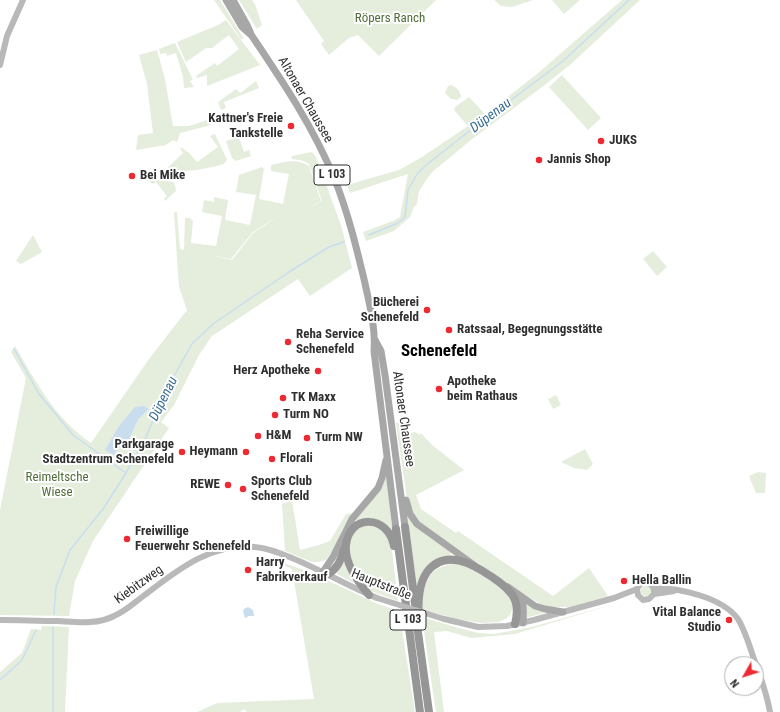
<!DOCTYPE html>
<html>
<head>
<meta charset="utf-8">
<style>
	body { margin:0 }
	#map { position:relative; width:780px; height:712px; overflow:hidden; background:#fff; font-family:"Roboto Condensed",sans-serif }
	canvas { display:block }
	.north { position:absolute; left:724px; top:656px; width:40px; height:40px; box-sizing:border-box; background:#fff; border:1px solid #acacac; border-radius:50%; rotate:231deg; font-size:11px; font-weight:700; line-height:16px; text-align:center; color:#2f2f2f }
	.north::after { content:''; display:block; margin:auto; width:14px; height:18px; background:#ed2a33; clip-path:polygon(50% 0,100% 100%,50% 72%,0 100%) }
</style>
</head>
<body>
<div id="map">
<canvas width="780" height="712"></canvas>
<div class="north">N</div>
</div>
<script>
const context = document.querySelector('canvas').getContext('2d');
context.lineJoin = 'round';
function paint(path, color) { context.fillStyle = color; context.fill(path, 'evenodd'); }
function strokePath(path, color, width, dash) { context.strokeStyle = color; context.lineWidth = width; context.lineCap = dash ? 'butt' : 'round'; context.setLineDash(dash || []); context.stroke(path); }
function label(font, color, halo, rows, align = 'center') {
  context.font = font + ' "Roboto Condensed",sans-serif'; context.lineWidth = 4; context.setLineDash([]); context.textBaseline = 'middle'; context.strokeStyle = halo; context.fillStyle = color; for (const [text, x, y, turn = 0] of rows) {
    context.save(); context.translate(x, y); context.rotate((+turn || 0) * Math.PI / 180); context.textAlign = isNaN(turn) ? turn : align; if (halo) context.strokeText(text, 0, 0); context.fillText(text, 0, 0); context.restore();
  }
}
paint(new Path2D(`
	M 214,0 L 220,0 L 244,39 L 241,39 Z
	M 239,0 L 252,0 L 255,4 L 262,25 L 257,29 Z
	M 296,0 L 436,0 L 379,56 L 358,35 L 349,38 L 329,55 L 321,44 L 324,41 Z
	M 494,0 L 533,0 L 512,7 L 501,6 Z
	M 552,0 L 580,0 L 564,14 Z
	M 622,0 L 640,0 L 571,64 L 546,84 L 471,140 L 431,173 L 419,191 L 417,204 L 414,207 L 410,217 L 394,231 L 366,241 L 363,232 L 393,221 L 400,217 L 408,174 L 350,193 L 347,185 L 399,170 L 422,157 L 468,126 L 454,110 L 455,107 L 469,97 L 485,114 L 487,113 L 537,74 Z
	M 226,20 L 260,65 L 207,86 L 207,75 L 197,78 L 196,76 L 215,63 L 217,66 L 239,49 L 229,35 L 212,48 L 206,48 L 186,62 L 177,42 L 218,25 Z
	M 175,43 L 193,80 L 190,81 L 194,87 L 184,88 L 183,77 L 176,53 L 167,56 L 166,53 L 160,54 L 159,49 Z
	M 157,50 L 165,79 L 173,126 L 189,126 L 207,120 L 209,120 L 211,125 L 180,133 L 177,142 L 173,140 L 166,145 L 136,150 L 138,135 L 153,133 L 147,84 L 139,55 Z
	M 562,75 L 601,118 L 588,130 L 549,87 Z
	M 256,81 L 259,88 L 224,102 L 226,108 L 221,110 L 218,102 L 236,89 L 240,93 Z
	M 451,85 C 456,87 461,91 461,97 L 457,100 L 451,99 L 445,93 L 448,86 Z
	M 215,134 L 227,160 L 224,164 C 202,170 186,172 164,171 L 183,153 L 180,148 L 181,147 L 189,153 L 197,162 L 218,147 L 210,136 Z
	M 239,137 L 244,152 L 249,150 L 251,156 L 236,161 L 232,158 L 226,141 Z
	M 312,152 L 316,157 L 341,225 L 352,268 L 310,296 L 298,279 L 212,336 L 199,355 L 174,405 L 161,422 L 169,428 L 93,541 L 75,581 L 69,616 L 0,615 L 0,510 L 26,378 L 11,352 L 15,346 C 37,384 55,418 91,443 L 149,359 L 187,310 L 179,287 L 174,212 L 177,212 L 180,249 L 184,250 L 185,218 L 190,218 L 193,221 L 191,243 L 216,246 L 222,216 L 202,212 L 204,200 L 214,202 L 214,197 L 228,200 L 225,220 L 250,225 L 256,195 L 236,192 L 239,175 L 262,167 L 264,169 L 259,199 L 283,204 L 289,174 L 271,171 L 271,165 C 285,162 295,158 309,166 L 321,201 L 301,213 L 322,201 L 309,164 L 301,160 L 291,159 L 292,156 ZM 282,214 L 299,214 L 282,214 L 253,233 L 232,260 L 210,255 L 231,259 L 253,232 ZM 144,406 L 149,409 L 138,420 L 127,444 L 119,448 Z
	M 142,177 L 173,182 L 175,185 L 176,191 L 165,201 L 164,199 L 167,196 L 156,182 L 153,184 Z
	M 33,235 L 42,252 L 21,264 L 16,261 Z
	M 653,251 L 667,267 L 657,276 L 643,259 Z
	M 556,395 L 561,405 L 553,409 L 548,399 Z
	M 404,421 L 407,434 L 415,432 L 420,435 L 421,433 L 432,445 L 464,470 L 416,495 L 421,509 L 456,533 L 458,531 L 553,596 L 589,568 L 608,596 L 570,607 L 551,607 L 542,605 L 520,592 L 423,526 L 415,518 L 407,499 L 396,423 Z
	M 585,449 L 593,464 L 587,470 L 574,468 L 561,462 Z
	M 758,472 L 766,473 L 765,493 L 756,493 L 749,476 Z
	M 386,477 L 387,478 L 393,535 L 390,529 L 356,520 L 382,487 Z
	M 292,500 L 300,550 L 319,545 L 330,541 L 346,514 L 353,513 L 342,530 L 335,547 L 326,560 L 319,562 L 312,562 L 285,551 L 282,504 Z
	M 405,509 C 418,532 430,538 452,552 L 449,556 L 436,559 L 416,599 Z
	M 365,525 L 377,526 L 389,539 L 392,550 L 398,601 L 368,590 L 350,560 L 349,543 L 355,531 Z
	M 267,557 L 307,571 L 378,604 L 399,611 L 415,712 L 247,712 L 244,709 L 240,712 L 197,712 L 217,703 L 314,699 L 292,569 L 267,558 Z
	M 344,557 L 356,584 L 337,574 Z
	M 455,563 L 464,565 L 499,585 L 512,600 L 513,607 L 510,615 L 507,618 L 499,622 L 481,623 L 456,619 L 422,609 C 422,597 424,582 432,573 C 437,567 448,565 455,563 Z
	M641 591a5 5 0 1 1 10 0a5 5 0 1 1-10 0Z
	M 525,603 L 544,612 L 544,613 L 525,618 Z
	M 614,604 L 515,634 L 471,638 L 447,631 L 434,632 L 444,712 L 436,712 L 422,617 L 462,629 L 478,633 L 494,634 L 532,627 Z
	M 42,626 L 69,627 L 65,712 L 0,712 L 0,672 L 22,653 L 31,629 L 41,630 Z`), '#e5eddd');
paint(new Path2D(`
	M 144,406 L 149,409 L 138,420 L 127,444 L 119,448 L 113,455 L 105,450 L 119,426 L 135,407 Z
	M 248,607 L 253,610 L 254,616 L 249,616 L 245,618 L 243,611 L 244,609 Z`), '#c8deee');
strokePath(new Path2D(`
	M 369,235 L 398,223 L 405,217 L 408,190 L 417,174 L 425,166 L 463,136 L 563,61 L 629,0
	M 14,349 L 39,394 L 73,435 L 126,473
	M 112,463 L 113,455
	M 54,614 L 56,587 L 70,550 L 103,509 L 126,473 L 146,437 L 166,390 L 192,344 L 213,324 L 289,272 L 329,247 L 344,242
	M 53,627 L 53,712
	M 0,680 L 22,660 L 36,630`), '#c8deee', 1.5);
strokePath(new Path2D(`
	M 0,65 L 7,36 L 23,0
	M 654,588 C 679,588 722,597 738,619 C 746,632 750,648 755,662 C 761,678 767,695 770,712
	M 654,594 L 674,591
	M 444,619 L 478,627 L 507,626 L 534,620 L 614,598 L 637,589 C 642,578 655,582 654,594 L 649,599 L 643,600 L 638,595 L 637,589
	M 0,620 C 19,620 38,621 58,621 C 76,622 97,625 114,616 C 124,612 133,604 142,597 C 175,572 210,542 255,547 C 268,548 280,553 292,558 C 321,570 348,586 377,598`), '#b9b9b9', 6);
strokePath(new Path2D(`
	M 226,0 L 242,27 L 252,36 C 283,82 314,128 335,180 C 348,213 356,246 364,279 C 369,302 376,328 374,351 L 396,529
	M 233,0 L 247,25 L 251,34
	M 375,340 L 381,351 L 385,375 L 405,527
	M 406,500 L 410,514 L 417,524 L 474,565
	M 323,572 L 333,557 L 352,519 L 378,488 L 382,478 L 386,460
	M 508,587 L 535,606 L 545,609 L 563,612
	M 519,595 C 525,604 523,613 523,623`), '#a7a7a7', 7);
strokePath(new Path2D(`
	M 405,527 L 415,604
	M 396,529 L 420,712
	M 328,574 C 339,568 341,558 345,547
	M 369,595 C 358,582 344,563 346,545 C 349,514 388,514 394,546
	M 417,625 L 429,712
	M 418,629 C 419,611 416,588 427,572 C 445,548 473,564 492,577 C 501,583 511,590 515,600 C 518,608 517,616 515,624`), '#969696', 8);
strokePath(new Path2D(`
	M 377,598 L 444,619`), '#b9b9b9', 6);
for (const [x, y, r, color] of [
	[291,126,4,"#ed2a33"],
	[601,141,4,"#ed2a33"],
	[539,160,4,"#ed2a33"],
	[132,176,4,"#ed2a33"],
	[427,310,4,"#ed2a33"],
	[449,330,4,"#ed2a33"],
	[288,342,4,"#ed2a33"],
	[318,371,4,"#ed2a33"],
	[439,389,4,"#ed2a33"],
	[283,398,4,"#ed2a33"],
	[275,415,4,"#ed2a33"],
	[258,436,4,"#ed2a33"],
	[307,438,4,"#ed2a33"],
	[182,452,4,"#ed2a33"],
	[246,452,4,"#ed2a33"],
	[272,459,4,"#ed2a33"],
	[228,485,4,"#ed2a33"],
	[243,489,4,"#ed2a33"],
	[127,539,4,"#ed2a33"],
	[248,570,4,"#ed2a33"],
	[624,581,4,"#ed2a33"],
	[729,620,4,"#ed2a33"]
]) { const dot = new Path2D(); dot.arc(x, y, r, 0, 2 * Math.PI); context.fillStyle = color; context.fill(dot); strokePath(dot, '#fff', 1.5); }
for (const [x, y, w] of [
	[332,175,36],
	[408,620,36]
]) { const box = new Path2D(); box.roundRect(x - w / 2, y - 10, w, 20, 3); context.fillStyle = '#fff'; context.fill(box); strokePath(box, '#2f2f2f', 1); }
label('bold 12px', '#2f2f2f', null, [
	["L 103",332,175],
	["L 103",408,620]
]);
label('13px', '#516e3a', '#fff', [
	["Röpers Ranch",390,19],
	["Reimeltsche",57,478],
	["Wiese",57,493]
]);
label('13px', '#2f2f2f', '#fff', [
	["Altonaer Chaussee",305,100,60],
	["Altonaer Chaussee",403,419,82],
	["Kiebitzweg",139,585,-36],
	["Hauptstraße",381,585,22]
]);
label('bold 13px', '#2f2f2f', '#fff', [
	["Kattner's Freie",283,119,"right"],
	["Tankstelle",283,134,"right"],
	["JUKS",609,141],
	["Jannis Shop",547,160],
	["Bei Mike",140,176],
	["Bücherei",419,303,"right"],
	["Schenefeld",419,318,"right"],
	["Ratssaal, Begegnungsstätte",457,330],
	["Reha Service",296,335],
	["Schenefeld",296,350],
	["Herz Apotheke",310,371,"right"],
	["Apotheke",447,382],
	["beim Rathaus",447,397],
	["TK Maxx",291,398],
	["Turm NO",283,415],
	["H&M",266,436],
	["Turm NW",315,438],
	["Parkgarage",174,445,"right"],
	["Stadtzentrum Schenefeld",174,460,"right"],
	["Heymann",238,452,"right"],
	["Florali",280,459],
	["Sports Club",251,482],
	["Schenefeld",251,497],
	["REWE",220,485,"right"],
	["Freiwillige",135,532],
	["Feuerwehr Schenefeld",135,547],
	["Harry",256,563],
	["Fabrikverkauf",256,578],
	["Hella Ballin",632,581],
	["Vital Balance",721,613,"right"],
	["Studio",721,628,"right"]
], 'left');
label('italic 14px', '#396f96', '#fff', [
	["Düpenau",491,116,-37],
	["Düpenau",164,399,-64]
]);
label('bold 17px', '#000', '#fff', [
	["Schenefeld",439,352]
]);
</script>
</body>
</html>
